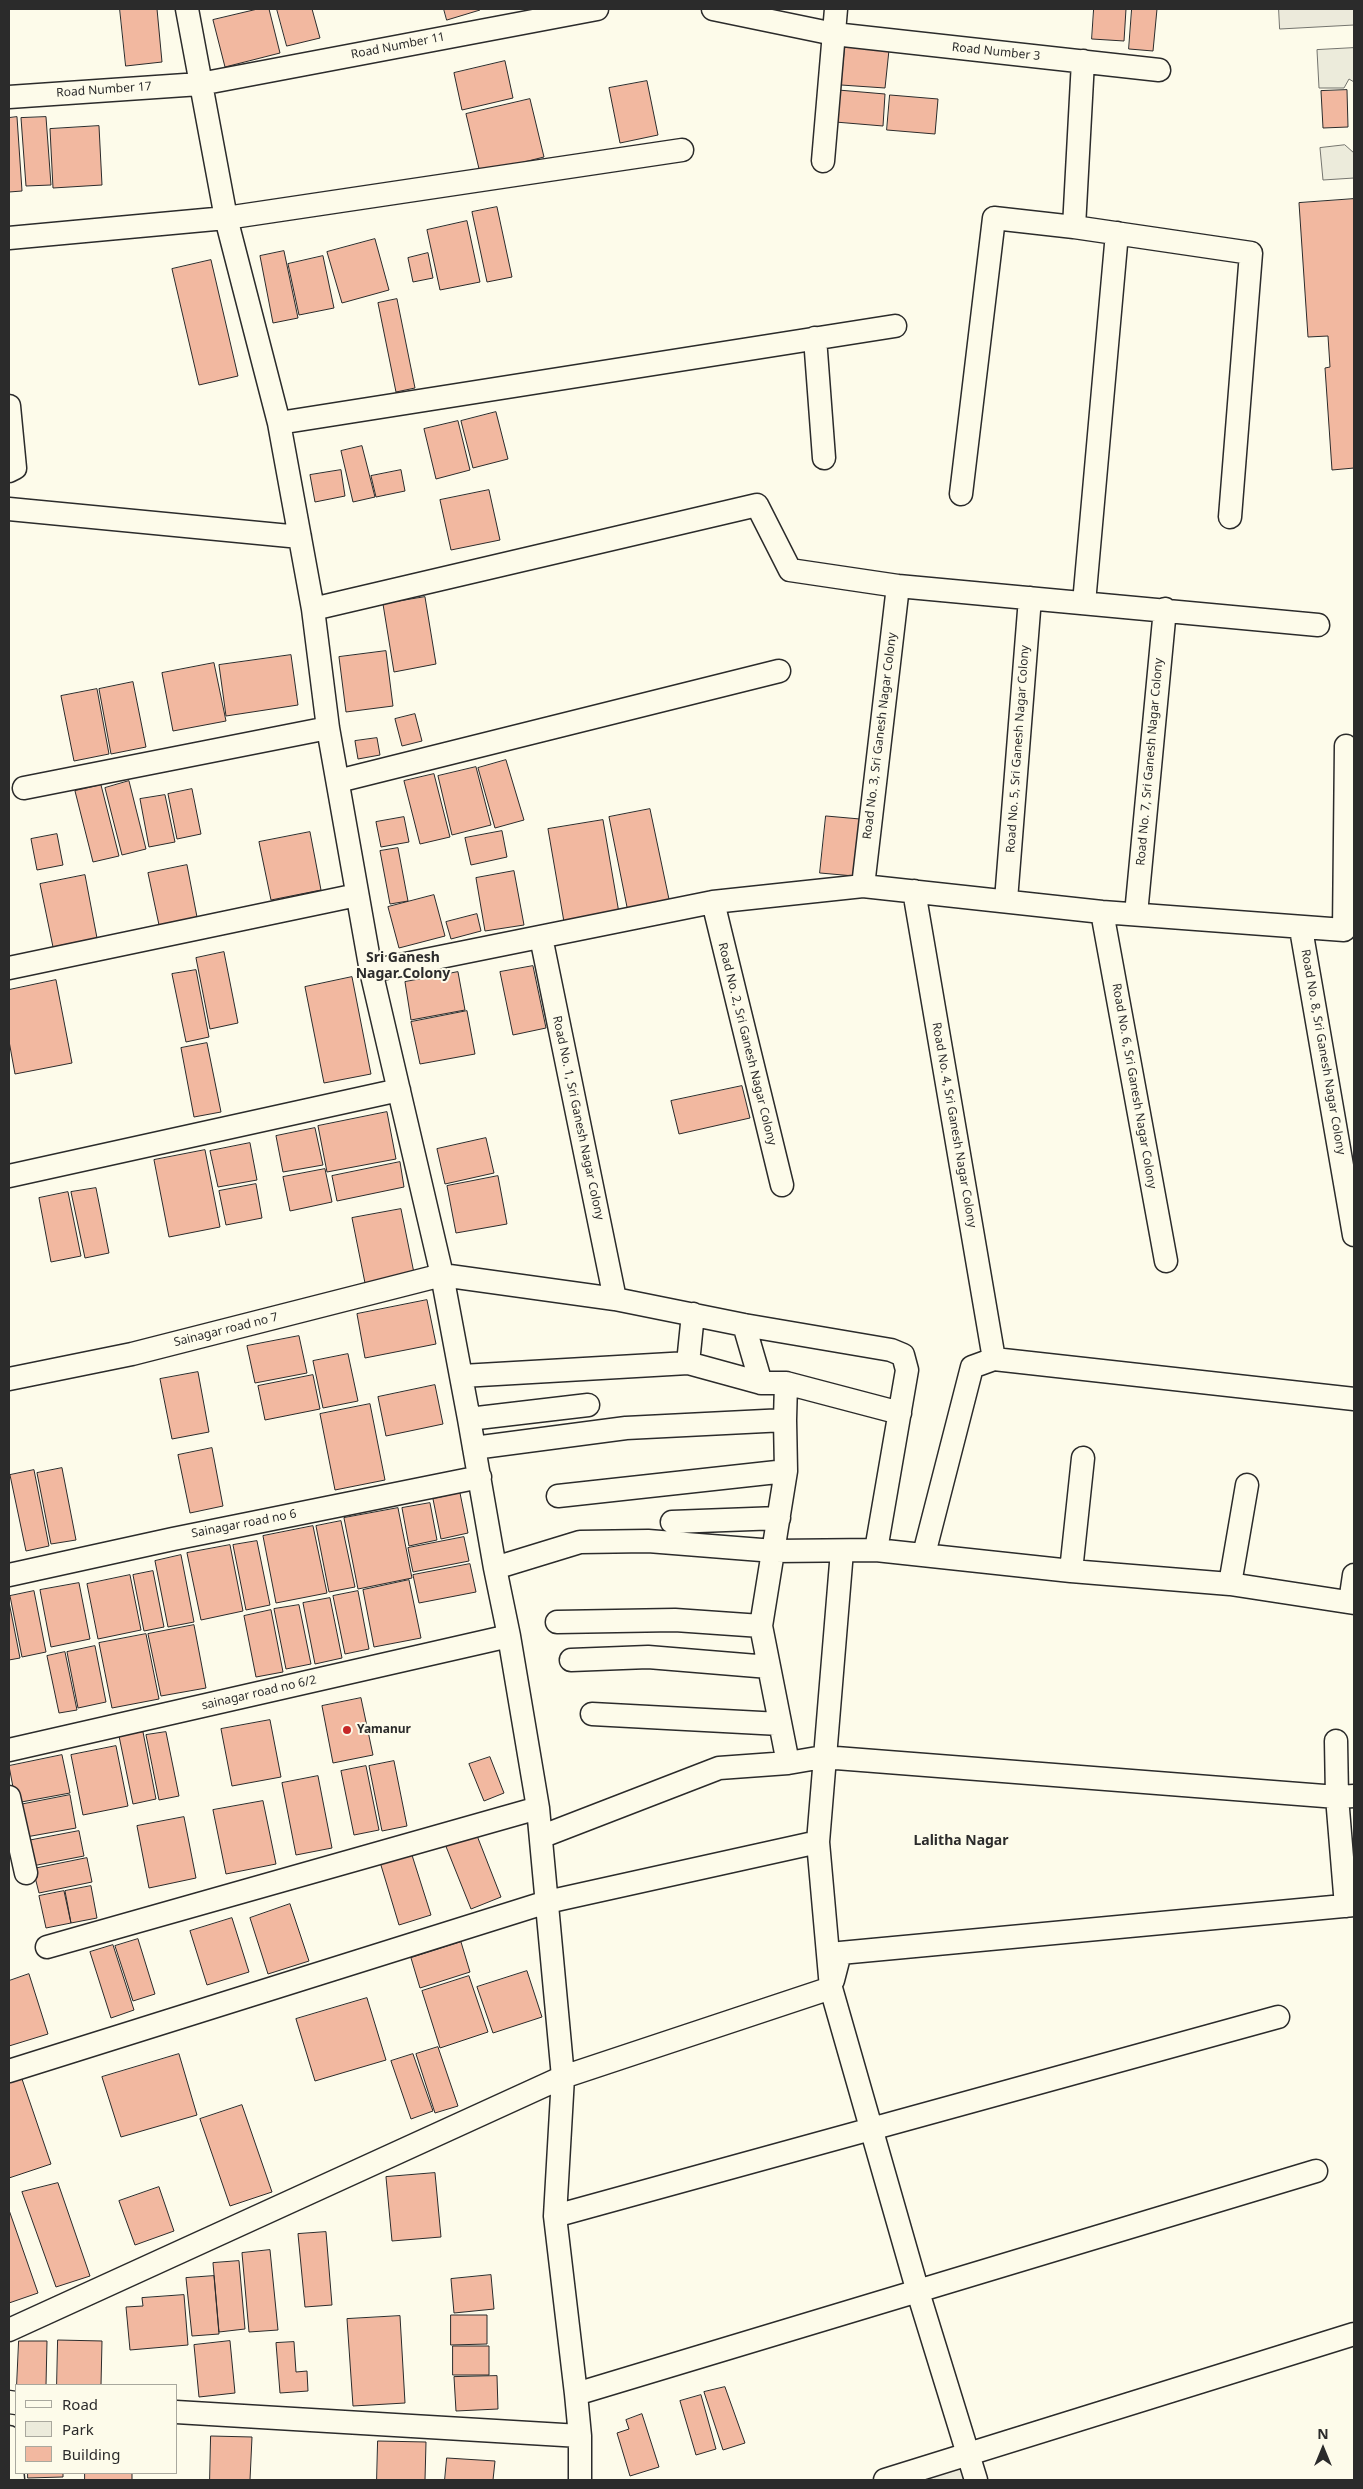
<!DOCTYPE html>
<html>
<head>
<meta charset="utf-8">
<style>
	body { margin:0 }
	#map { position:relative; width:1363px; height:2489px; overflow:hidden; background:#fdfbea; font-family:"Noto Sans",sans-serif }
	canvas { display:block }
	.frame { position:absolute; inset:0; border:10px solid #2b2b2b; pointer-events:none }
	.legend { position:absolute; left:15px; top:2384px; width:162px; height:90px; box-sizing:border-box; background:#fdfbea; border:1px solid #a9a89e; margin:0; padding:6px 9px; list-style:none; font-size:15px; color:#2b2b2b }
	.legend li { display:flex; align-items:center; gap:10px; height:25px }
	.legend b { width:25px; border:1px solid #a9a89e }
	.north { position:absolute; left:1298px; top:2424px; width:50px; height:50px; -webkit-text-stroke:4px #fdfbea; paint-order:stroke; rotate:0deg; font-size:14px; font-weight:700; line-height:20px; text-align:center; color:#2b2b2b }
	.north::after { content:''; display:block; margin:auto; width:18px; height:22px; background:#2b2b2b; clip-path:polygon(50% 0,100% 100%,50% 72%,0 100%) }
</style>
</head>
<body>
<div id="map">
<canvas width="1363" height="2489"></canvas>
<div class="frame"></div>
<ul class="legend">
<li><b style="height:6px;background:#fdfbea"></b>Road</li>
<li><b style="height:14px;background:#ecebdb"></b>Park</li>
<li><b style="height:14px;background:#f2b8a0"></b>Building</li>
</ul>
<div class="north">N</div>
</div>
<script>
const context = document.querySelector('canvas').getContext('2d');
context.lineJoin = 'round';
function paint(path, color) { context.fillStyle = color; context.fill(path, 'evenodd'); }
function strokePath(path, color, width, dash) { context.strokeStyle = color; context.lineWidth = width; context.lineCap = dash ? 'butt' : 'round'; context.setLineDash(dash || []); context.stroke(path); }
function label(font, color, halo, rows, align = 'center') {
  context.font = font + ' "Noto Sans",sans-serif'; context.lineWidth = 4; context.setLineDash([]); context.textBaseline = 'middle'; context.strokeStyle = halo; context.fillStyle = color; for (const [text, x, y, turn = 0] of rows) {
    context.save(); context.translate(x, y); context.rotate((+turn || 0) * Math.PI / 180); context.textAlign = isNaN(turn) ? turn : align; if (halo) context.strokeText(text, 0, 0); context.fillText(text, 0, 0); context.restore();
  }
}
const green = new Path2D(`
	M 1354,48 L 1354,82 L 1349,79 L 1344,88 L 1319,88 L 1317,50 Z
	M 1345,145 L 1354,153 L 1354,178 L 1323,180 L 1320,148 Z
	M 968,2455 L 976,2480 L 885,2480 Z`);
paint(green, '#ecebdb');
strokePath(green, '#74746e', 1);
const parking = new Path2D(`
	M 1279,9 L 1354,9 L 1354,25 L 1280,29 Z`);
paint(parking, '#eceadb');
strokePath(parking, '#74746e', 1);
const building = new Path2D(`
	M 120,9 L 157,9 L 162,62 L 126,66 Z
	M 258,9 L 269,9 L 280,53 L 225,67 L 213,20 Z
	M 277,9 L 312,9 L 320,38 L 287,46 Z
	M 444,9 L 480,9 L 480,10 L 447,20 Z
	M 1094,9 L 1126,9 L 1124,41 L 1092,39 Z
	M 1132,9 L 1157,9 L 1153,51 L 1129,49 Z
	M 845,47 L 889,50 L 885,88 L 841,85 Z
	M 505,61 L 513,98 L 462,110 L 454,73 Z
	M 647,81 L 658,135 L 620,143 L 609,88 Z
	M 838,90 L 885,94 L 883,126 L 835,122 Z
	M 1347,90 L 1348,127 L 1323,128 L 1321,91 Z
	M 890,95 L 938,99 L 935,134 L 887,130 Z
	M 530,99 L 544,157 L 480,173 L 466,114 Z
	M 17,117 L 22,191 L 9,192 L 9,118 Z
	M 46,117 L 51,185 L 26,186 L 21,118 Z
	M 99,126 L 102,185 L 53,188 L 50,129 Z
	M 1354,199 L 1354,468 L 1332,470 L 1325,368 L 1330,367 L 1328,336 L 1308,337 L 1299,203 Z
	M 497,207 L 512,277 L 487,282 L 472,212 Z
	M 467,221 L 480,282 L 440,290 L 427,230 Z
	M 375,239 L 389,290 L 342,303 L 327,252 Z
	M 284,251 L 298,318 L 273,323 L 260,256 Z
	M 428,253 L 433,278 L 413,282 L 408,258 Z
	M 323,256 L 334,308 L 299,315 L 288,264 Z
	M 211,260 L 238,376 L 199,385 L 172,269 Z
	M 397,299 L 415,388 L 396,392 L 378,303 Z
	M 496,412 L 508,459 L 473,468 L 461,421 Z
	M 458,421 L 470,470 L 436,479 L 424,429 Z
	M 362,446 L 375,497 L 353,502 L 341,451 Z
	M 341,470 L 345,496 L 315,502 L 310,475 Z
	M 401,470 L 405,491 L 376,497 L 371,476 Z
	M 489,490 L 500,540 L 451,550 L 440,500 Z
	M 425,597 L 436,664 L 394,672 L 383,604 Z
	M 386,651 L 393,706 L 346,712 L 339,657 Z
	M 291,655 L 298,705 L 226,716 L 219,665 Z
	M 214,663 L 226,721 L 173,731 L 162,673 Z
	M 133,682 L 146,747 L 111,754 L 99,689 Z
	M 97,689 L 109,754 L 74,761 L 61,696 Z
	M 415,714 L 422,741 L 402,746 L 395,719 Z
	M 377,738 L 380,755 L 358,759 L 355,741 Z
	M 506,760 L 524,820 L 495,828 L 478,768 Z
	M 476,767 L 491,825 L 452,835 L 438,776 Z
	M 434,774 L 450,837 L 420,844 L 404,781 Z
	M 129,781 L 146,849 L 122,855 L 105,788 Z
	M 101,785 L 119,856 L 93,862 L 75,791 Z
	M 192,789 L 201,834 L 177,839 L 168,794 Z
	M 165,795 L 175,842 L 149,847 L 140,799 Z
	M 650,809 L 670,904 L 628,912 L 609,817 Z
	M 826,816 L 860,819 L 854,876 L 820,873 Z
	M 404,817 L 409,842 L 381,847 L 376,822 Z
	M 603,820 L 619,913 L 564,922 L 548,829 Z
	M 502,831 L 507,857 L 471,865 L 465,838 Z
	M 310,832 L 321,890 L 271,900 L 259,842 Z
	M 57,834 L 63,865 L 37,870 L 31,839 Z
	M 398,848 L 408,901 L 390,904 L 380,851 Z
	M 187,865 L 197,917 L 159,925 L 148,873 Z
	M 514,871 L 524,925 L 485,931 L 476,878 Z
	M 85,875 L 97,938 L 53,947 L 40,884 Z
	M 434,895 L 445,936 L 399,948 L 388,907 Z
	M 477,914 L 481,931 L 451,939 L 446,922 Z
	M 224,952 L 238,1023 L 210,1029 L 196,958 Z
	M 533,966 L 546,1028 L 513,1035 L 500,972 Z
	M 196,970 L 209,1037 L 186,1042 L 172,974 Z
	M 458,972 L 465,1010 L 411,1020 L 405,982 Z
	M 352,977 L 371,1074 L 324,1083 L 305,987 Z
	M 56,980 L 72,1063 L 15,1074 L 9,1041 L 9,990 Z
	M 467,1011 L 475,1054 L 420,1064 L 411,1022 Z
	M 207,1043 L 221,1112 L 194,1117 L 181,1048 Z
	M 742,1086 L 750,1118 L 679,1134 L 671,1101 Z
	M 387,1112 L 396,1159 L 327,1172 L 318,1126 Z
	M 315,1128 L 323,1165 L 283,1172 L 276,1136 Z
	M 486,1138 L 494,1173 L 445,1184 L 437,1149 Z
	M 250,1143 L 257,1180 L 218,1187 L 210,1151 Z
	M 205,1150 L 220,1227 L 169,1237 L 154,1160 Z
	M 400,1162 L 404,1187 L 337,1201 L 332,1176 Z
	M 325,1169 L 332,1202 L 290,1211 L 283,1177 Z
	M 498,1176 L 507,1224 L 456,1233 L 447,1186 Z
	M 256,1184 L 262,1218 L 226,1225 L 219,1191 Z
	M 96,1188 L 109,1253 L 85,1258 L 71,1192 Z
	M 68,1192 L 81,1256 L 51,1262 L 39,1198 Z
	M 401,1209 L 414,1273 L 365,1283 L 352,1218 Z
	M 427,1300 L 436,1344 L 365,1358 L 357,1314 Z
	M 299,1336 L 307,1373 L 255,1383 L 247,1346 Z
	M 348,1354 L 358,1401 L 323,1408 L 313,1361 Z
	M 198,1372 L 209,1432 L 172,1439 L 160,1379 Z
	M 313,1375 L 320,1409 L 265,1420 L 258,1386 Z
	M 435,1385 L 443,1424 L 386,1436 L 378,1397 Z
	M 370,1404 L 385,1480 L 335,1490 L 320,1414 Z
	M 212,1448 L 223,1506 L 190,1513 L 178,1455 Z
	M 62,1468 L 76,1540 L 51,1544 L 37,1473 Z
	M 34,1470 L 49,1546 L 26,1551 L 10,1475 Z
	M 460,1493 L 468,1533 L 441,1539 L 433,1499 Z
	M 430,1503 L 437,1540 L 409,1546 L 402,1508 Z
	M 398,1508 L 412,1578 L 358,1589 L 344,1518 Z
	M 341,1521 L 355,1587 L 329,1592 L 316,1526 Z
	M 313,1526 L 327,1593 L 276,1603 L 263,1536 Z
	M 464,1537 L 469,1561 L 413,1572 L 408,1548 Z
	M 257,1541 L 270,1605 L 246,1610 L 233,1545 Z
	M 230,1545 L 243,1611 L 201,1620 L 187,1553 Z
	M 181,1555 L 194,1622 L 168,1627 L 155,1561 Z
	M 470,1564 L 476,1592 L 419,1603 L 413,1575 Z
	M 153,1571 L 164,1627 L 144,1631 L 133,1575 Z
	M 130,1575 L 141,1630 L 98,1639 L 87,1584 Z
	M 409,1580 L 421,1638 L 374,1647 L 363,1590 Z
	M 79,1583 L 90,1639 L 51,1647 L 40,1590 Z
	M 34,1591 L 46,1652 L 22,1657 L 10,1596 Z
	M 358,1591 L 369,1649 L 345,1654 L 333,1596 Z
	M 330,1598 L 342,1658 L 315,1664 L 303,1603 Z
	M 9,1602 L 20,1658 L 9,1660 Z
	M 299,1605 L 311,1664 L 286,1669 L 274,1609 Z
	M 271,1610 L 283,1672 L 256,1677 L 244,1616 Z
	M 194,1625 L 206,1688 L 161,1696 L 148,1634 Z
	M 146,1634 L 159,1699 L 112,1708 L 99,1643 Z
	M 95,1646 L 106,1702 L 78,1708 L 67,1652 Z
	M 65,1652 L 77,1710 L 59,1713 L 47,1656 Z
	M 361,1698 L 373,1755 L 333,1763 L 322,1706 Z
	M 270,1720 L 281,1777 L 232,1786 L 221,1729 Z
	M 143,1732 L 156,1799 L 133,1804 L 119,1736 Z
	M 166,1732 L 179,1796 L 159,1800 L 146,1735 Z
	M 116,1746 L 128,1806 L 83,1815 L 71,1755 Z
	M 62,1755 L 70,1793 L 16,1803 L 9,1766 Z
	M 490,1757 L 504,1793 L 484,1801 L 469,1764 Z
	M 394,1761 L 407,1826 L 382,1831 L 369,1766 Z
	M 366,1766 L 379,1830 L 354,1835 L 341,1771 Z
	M 318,1776 L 332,1848 L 296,1855 L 282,1783 Z
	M 70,1795 L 76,1828 L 26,1837 L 19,1805 Z
	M 263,1801 L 276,1864 L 226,1874 L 213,1810 Z
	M 184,1817 L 196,1878 L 149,1888 L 137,1826 Z
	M 79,1831 L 84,1856 L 32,1866 L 27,1841 Z
	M 476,1833 L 501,1897 L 471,1909 L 445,1844 Z
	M 411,1852 L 431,1915 L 399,1925 L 380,1862 Z
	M 87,1858 L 92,1882 L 39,1893 L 33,1869 Z
	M 91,1886 L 97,1918 L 71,1923 L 65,1891 Z
	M 64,1891 L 71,1923 L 46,1928 L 39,1896 Z
	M 290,1904 L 309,1961 L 268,1974 L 250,1918 Z
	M 232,1918 L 249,1972 L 207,1985 L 190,1931 Z
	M 138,1939 L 155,1994 L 133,2001 L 115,1946 Z
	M 461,1942 L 470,1972 L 420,1988 L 411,1958 Z
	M 113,1945 L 134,2010 L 111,2018 L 90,1952 Z
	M 527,1971 L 542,2017 L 493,2033 L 477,1987 Z
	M 29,1974 L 48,2034 L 9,2046 L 9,1981 Z
	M 469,1976 L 488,2032 L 440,2048 L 422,1991 Z
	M 367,1998 L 386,2060 L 315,2081 L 296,2019 Z
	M 438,2047 L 458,2106 L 435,2113 L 416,2054 Z
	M 179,2054 L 197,2115 L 121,2137 L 102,2077 Z
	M 413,2054 L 433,2111 L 411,2119 L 391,2061 Z
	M 22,2079 L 51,2164 L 9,2178 L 9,2083 Z
	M 242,2105 L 272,2192 L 230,2206 L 200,2119 Z
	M 435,2173 L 441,2237 L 392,2241 L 386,2177 Z
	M 58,2183 L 90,2276 L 56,2287 L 22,2192 Z
	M 159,2187 L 174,2231 L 135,2245 L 119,2201 Z
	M 9,2210 L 38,2293 L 9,2303 Z
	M 326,2232 L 332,2305 L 305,2307 L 298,2234 Z
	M 270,2250 L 278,2330 L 249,2332 L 242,2253 Z
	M 239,2261 L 245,2329 L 219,2332 L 213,2263 Z
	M 491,2275 L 494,2309 L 454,2313 L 451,2279 Z
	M 214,2276 L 219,2334 L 192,2336 L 186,2278 Z
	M 184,2295 L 188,2345 L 130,2350 L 126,2307 L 143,2306 L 142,2298 Z
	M 451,2315 L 487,2315 L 487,2344 L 451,2345 Z
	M 400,2316 L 405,2403 L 353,2406 L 347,2319 Z
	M 58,2340 L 102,2341 L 101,2385 L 57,2385 Z
	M 19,2341 L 47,2341 L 46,2385 L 17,2385 Z
	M 230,2341 L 235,2393 L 199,2397 L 194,2345 Z
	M 294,2342 L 296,2372 L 307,2371 L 308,2391 L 280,2393 L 276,2343 Z
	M 453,2346 L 489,2346 L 489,2375 L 453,2375 Z
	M 497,2376 L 498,2409 L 456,2411 L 454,2377 Z
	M 725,2387 L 745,2443 L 723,2450 L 704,2392 Z
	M 701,2395 L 716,2449 L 696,2455 L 680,2401 Z
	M 642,2414 L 659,2467 L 630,2476 L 617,2433 L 629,2429 L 626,2420 Z
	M 211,2436 L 252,2437 L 250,2480 L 210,2480 Z
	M 378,2441 L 426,2442 L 425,2480 L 377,2480 Z
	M 447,2458 L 495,2461 L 493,2480 L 445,2480 Z
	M 28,2473 L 63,2473 L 63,2477 L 28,2478 Z
	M 85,2473 L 132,2473 L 132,2480 L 85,2480 Z`);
paint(building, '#f2b8a0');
strokePath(building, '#2b2b2b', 1);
const street = new Path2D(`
	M 187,9 L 226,218 L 279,423 L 313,609 L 328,728 L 371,971 L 442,1275 L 469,1419 L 495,1568 L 509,1636 L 538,1808 L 563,2077 L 555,2216 L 576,2394 L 580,2436 L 580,2480
	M 713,9 L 834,34 L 1159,70
	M 9,97 L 200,84 L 597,9
	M 823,161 L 836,9
	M 1074,227 L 1083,61
	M 9,238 L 226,218 L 682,150
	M 815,338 L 824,458
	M 9,406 L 15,468 L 9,471
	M 279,423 L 895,326
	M 961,494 L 994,218 L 1074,227 L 1251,253 L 1230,517
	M 9,509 L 300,537
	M 1084,603 L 1117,233
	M 313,609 L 757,505 L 790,570 L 898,586 L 1318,625
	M 338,781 L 779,671
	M 24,788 L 328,728
	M 863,886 L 898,586
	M 914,891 L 994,1359
	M 1006,900 L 1030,598
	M 713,902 L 782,1185
	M 1102,912 L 1166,1261
	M 1136,914 L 1165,609
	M 1301,929 L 1354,1235
	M 541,937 L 615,1299
	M 9,968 L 357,895
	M 371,971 L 713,902 L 863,886 L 1102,912 L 1344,930 L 1346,746
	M 9,1176 L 399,1090
	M 744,1325 L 761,1383
	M 688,1363 L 693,1314
	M 462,1376 L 688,1363 L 761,1383 L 786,1383 L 900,1413
	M 9,1379 L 132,1354 L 442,1275 L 615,1299 L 744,1325 L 891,1350 L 903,1355 L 907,1370 L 876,1550
	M 786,1383 L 785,1420 L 786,1471 L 761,1626 L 788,1763
	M 469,1419 L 588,1405
	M 474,1448 L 626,1428 L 785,1420
	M 558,1496 L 786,1471
	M 672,1522 L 779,1518
	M 842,1551 L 818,1842 L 831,1988 L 918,2292 L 976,2480
	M 924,1554 L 972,1367 L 994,1359 L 1354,1399
	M 495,1568 L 580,1542 L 648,1541 L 774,1551 L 876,1550 L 1071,1571 L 1230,1584 L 1354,1603
	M 1071,1571 L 1083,1458
	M 9,1575 L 173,1539 L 480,1477
	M 1230,1584 L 1247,1485
	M 1350,1602 L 1354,1575
	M 557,1622 L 675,1620 L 761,1626
	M 571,1660 L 648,1657 L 769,1667
	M 592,1714 L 780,1724
	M 1336,1741 L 1337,1797 L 1346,1906
	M 9,1750 L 509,1636
	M 9,1797 L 26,1873
	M 543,1836 L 719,1768 L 788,1763 L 823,1757 L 1337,1797 L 1354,1796
	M 47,1947 L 538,1808
	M 833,1980 L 840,1953 L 1354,1905
	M 9,2071 L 547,1902 L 818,1842
	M 555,2216 L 1278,2017
	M 9,2330 L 563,2077 L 831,1988
	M 576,2394 L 1316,2171
	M 9,2402 L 16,2403
	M 176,2412 L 580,2436
	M 9,2437 L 13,2480
	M 885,2480 L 1354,2334`);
strokePath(street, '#2b2b2b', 25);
strokePath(street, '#fdfbea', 22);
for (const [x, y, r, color] of [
	[347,1730,5,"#c62828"]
]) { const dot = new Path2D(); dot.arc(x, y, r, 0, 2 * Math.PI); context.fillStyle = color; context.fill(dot); strokePath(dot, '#fdfbea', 2); }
label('12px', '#2b2b2b', '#fdfbea', [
	["Road Number 11",398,46,-11],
	["Road Number 3",996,52,6],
	["Road Number 17",104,90,-4],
	["Road No. 3, Sri Ganesh Nagar Colony",880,736,-83],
	["Road No. 5, Sri Ganesh Nagar Colony",1018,749,-86],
	["Road No. 7, Sri Ganesh Nagar Colony",1150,762,-85],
	["Road No. 2, Sri Ganesh Nagar Colony",747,1044,76],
	["Road No. 8, Sri Ganesh Nagar Colony",1323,1052,80],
	["Road No. 6, Sri Ganesh Nagar Colony",1134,1086,80],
	["Road No. 1, Sri Ganesh Nagar Colony",578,1118,78],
	["Road No. 4, Sri Ganesh Nagar Colony",954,1125,80],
	["Sainagar road no 7",226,1330,-14],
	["Sainagar road no 6",244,1524,-11],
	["sainagar road no 6/2",259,1693,-13]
]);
label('bold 12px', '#2b2b2b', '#fdfbea', [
	["Yamanur",357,1730]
], 'left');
label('bold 14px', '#2b2b2b', '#fdfbea', [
	["Sri Ganesh",403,958],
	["Nagar Colony",403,974],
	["Lalitha Nagar",961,1841]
]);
</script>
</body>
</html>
